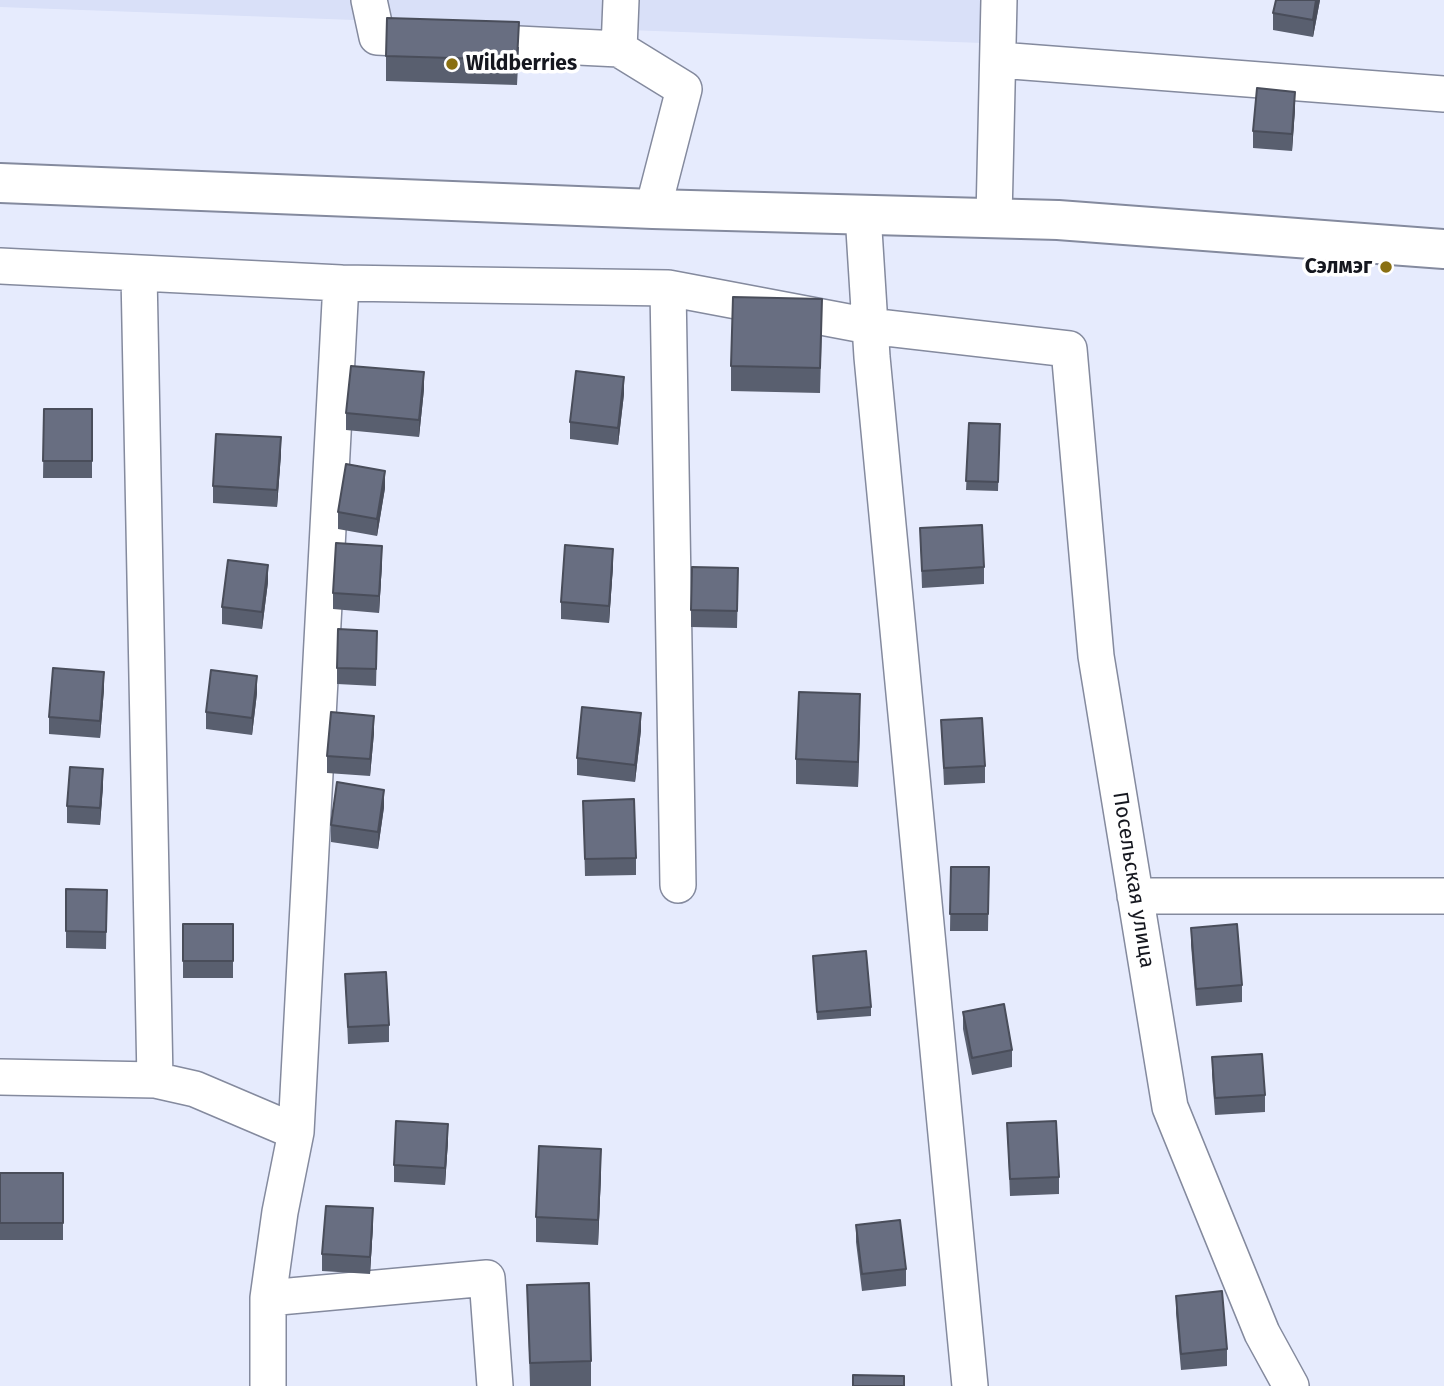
<!DOCTYPE html>
<html>
<head>
<meta charset="utf-8">
<style>
	body { margin:0 }
	canvas { display:block; background:#e6ebfd }
</style>
</head>
<body>
<canvas width="1444" height="1386"></canvas>
<script>
const context = document.querySelector('canvas').getContext('2d');
context.lineJoin = 'round';
function paint(path, color) { context.fillStyle = color; context.fill(path, 'evenodd'); }
function strokePath(path, color, width, dash) { context.strokeStyle = color; context.lineWidth = width; context.lineCap = dash ? 'butt' : 'round'; context.setLineDash(dash || []); context.stroke(path); }
function label(font, color, halo, rows, align = 'center') {
  context.font = font + ' "Fira Sans",sans-serif'; context.lineWidth = 7; context.setLineDash([]); context.textBaseline = 'middle'; context.strokeStyle = halo; context.fillStyle = color; for (const [text, x, y, turn = 0] of rows) {
    context.save(); context.translate(x, y); context.rotate((+turn || 0) * Math.PI / 180); context.textAlign = isNaN(turn) ? turn : align; if (halo) context.strokeText(text, 0, 0); context.fillText(text, 0, 0); context.restore();
  }
}
paint(new Path2D(`
	M 0,0 L 982,0 L 982,43 L 0,7 Z`), '#d9e0f8');
const minor = new Path2D(`
	M 369,0 L 377,37 L 619,49 L 684,89 L 653,209
	M 619,49 L 621,0
	M 999,60 L 1444,94
	M 863,214 L 872,357 L 970,1386
	M 994,218 L 999,0
	M 0,266 L 341,283 L 668,288 L 869,326 L 1069,349 L 1096,656 L 1170,1107 L 1262,1333 L 1291,1386
	M 139,274 L 155,1080
	M 668,288 L 678,885
	M 1135,896 L 1444,896
	M 0,1077 L 155,1080 L 195,1089 L 296,1132 L 280,1212 L 268,1298 L 268,1386
	M 296,1132 L 341,283
	M 268,1298 L 487,1278 L 495,1386`);
const major = new Path2D(`
	M 0,183 L 653,209 L 1058,220 L 1444,249`);
strokePath(minor, '#848a9e', 38);
strokePath(major, '#848a9e', 42);
strokePath(minor, '#fff', 35);
strokePath(major, '#fff', 38);
paint(new Path2D(`
	M 1320,0 L 1313,37 L 1273,30 L 1273,13 Z
	M 519,47 L 517,85 L 386,81 L 386,56 Z
	M 1295,109 L 1292,151 L 1253,148 L 1253,131 Z
	M 822,324 L 820,393 L 731,391 L 731,366 Z
	M 424,389 L 419,437 L 346,430 L 346,413 Z
	M 624,394 L 618,445 L 570,439 L 570,422 Z
	M 44,409 L 92,409 L 92,478 L 43,478 Z
	M 969,423 L 1000,424 L 998,491 L 966,490 Z
	M 281,454 L 277,507 L 213,503 L 213,486 Z
	M 385,488 L 377,536 L 338,529 L 338,512 Z
	M 920,528 L 984,567 L 984,584 L 922,588 Z
	M 382,563 L 379,613 L 333,609 L 333,593 Z
	M 613,566 L 609,623 L 561,619 L 561,602 Z
	M 268,582 L 262,629 L 222,624 L 222,607 Z
	M 738,585 L 737,628 L 691,627 L 691,610 Z
	M 377,648 L 376,686 L 337,684 L 337,668 Z
	M 104,689 L 100,738 L 49,734 L 49,717 Z
	M 257,693 L 252,735 L 206,729 L 206,712 Z
	M 860,719 L 858,787 L 796,784 L 796,759 Z
	M 941,720 L 985,766 L 985,783 L 944,785 Z
	M 641,730 L 635,782 L 577,775 L 577,758 Z
	M 374,733 L 370,776 L 327,773 L 327,756 Z
	M 103,786 L 100,825 L 67,823 L 67,806 Z
	M 583,801 L 636,858 L 636,875 L 585,876 Z
	M 384,807 L 378,849 L 331,842 L 331,825 Z
	M 951,867 L 989,867 L 988,931 L 950,931 Z
	M 66,889 L 107,890 L 106,949 L 66,948 Z
	M 183,924 L 233,924 L 233,978 L 183,978 Z
	M 1191,928 L 1242,985 L 1242,1002 L 1196,1006 L 1191,945 Z
	M 813,956 L 871,1007 L 871,1016 L 817,1020 Z
	M 345,974 L 389,1025 L 389,1042 L 348,1044 Z
	M 963,1012 L 1012,1050 L 1012,1067 L 972,1075 L 963,1029 Z
	M 1212,1057 L 1265,1095 L 1265,1112 L 1215,1115 L 1212,1074 Z
	M 1007,1123 L 1059,1177 L 1059,1194 L 1010,1196 Z
	M 448,1141 L 445,1185 L 394,1182 L 394,1165 Z
	M 0,1173 L 63,1173 L 63,1240 L 0,1240 Z
	M 601,1174 L 598,1245 L 536,1242 L 536,1217 Z
	M 373,1225 L 370,1274 L 322,1271 L 322,1254 Z
	M 856,1225 L 906,1269 L 906,1286 L 862,1291 L 856,1242 Z
	M 527,1285 L 591,1361 L 591,1386 L 530,1386 Z
	M 1176,1296 L 1227,1349 L 1227,1366 L 1181,1370 L 1176,1313 Z`), '#595f6f');
paint(new Path2D(`
	M 1316,0 L 1320,0 L 1313,37 L 1313,20 Z
	M 1295,92 L 1295,109 L 1292,151 L 1292,134 Z
	M 424,372 L 424,389 L 419,437 L 419,420 Z
	M 624,377 L 624,394 L 618,445 L 618,428 Z
	M 281,437 L 281,454 L 277,507 L 277,490 Z
	M 385,471 L 385,488 L 377,536 L 377,519 Z
	M 382,546 L 382,563 L 379,613 L 379,596 Z
	M 613,549 L 613,566 L 609,623 L 609,606 Z
	M 268,565 L 268,582 L 262,629 L 262,612 Z
	M 104,672 L 104,689 L 100,738 L 100,721 Z
	M 257,676 L 257,693 L 252,735 L 252,718 Z
	M 860,694 L 860,719 L 858,787 L 858,762 Z
	M 641,713 L 641,730 L 635,782 L 635,765 Z
	M 374,716 L 374,733 L 370,776 L 370,759 Z
	M 103,769 L 103,786 L 100,825 L 100,808 Z
	M 384,790 L 384,807 L 378,849 L 378,832 Z
	M 448,1124 L 448,1141 L 445,1185 L 445,1168 Z
	M 601,1149 L 601,1174 L 598,1245 L 598,1220 Z
	M 373,1208 L 373,1225 L 370,1274 L 370,1257 Z`), '#494d5a');
const building = new Path2D(`
	M 1276,0 L 1316,0 L 1313,20 L 1273,13 Z
	M 387,18 L 519,22 L 517,60 L 386,56 Z
	M 1257,88 L 1295,92 L 1292,134 L 1253,131 Z
	M 733,297 L 822,299 L 820,368 L 731,366 Z
	M 351,366 L 424,372 L 419,420 L 346,413 Z
	M 576,371 L 624,377 L 618,428 L 570,422 Z
	M 44,409 L 92,409 L 92,461 L 43,461 Z
	M 969,423 L 1000,424 L 998,482 L 966,481 Z
	M 216,434 L 281,437 L 277,490 L 213,486 Z
	M 346,464 L 385,471 L 377,519 L 338,512 Z
	M 982,525 L 984,567 L 922,571 L 920,528 Z
	M 336,543 L 382,546 L 379,596 L 333,593 Z
	M 565,545 L 613,549 L 609,606 L 561,602 Z
	M 228,560 L 268,565 L 262,612 L 222,607 Z
	M 692,567 L 738,568 L 737,611 L 691,610 Z
	M 338,629 L 377,631 L 376,669 L 337,668 Z
	M 53,668 L 104,672 L 100,721 L 49,717 Z
	M 211,670 L 257,676 L 252,718 L 206,712 Z
	M 799,692 L 860,694 L 858,762 L 796,759 Z
	M 582,707 L 641,713 L 635,765 L 577,758 Z
	M 331,712 L 374,716 L 370,759 L 327,756 Z
	M 982,718 L 985,766 L 944,768 L 941,720 Z
	M 70,767 L 103,769 L 100,808 L 67,806 Z
	M 337,782 L 384,790 L 378,832 L 331,825 Z
	M 634,799 L 636,858 L 585,859 L 583,801 Z
	M 951,867 L 989,867 L 988,914 L 950,914 Z
	M 66,889 L 107,890 L 106,932 L 66,931 Z
	M 183,924 L 233,924 L 233,961 L 183,961 Z
	M 1237,924 L 1242,985 L 1196,989 L 1191,928 Z
	M 866,951 L 871,1007 L 817,1012 L 813,956 Z
	M 386,972 L 389,1025 L 348,1027 L 345,974 Z
	M 1004,1004 L 1012,1050 L 972,1058 L 963,1012 Z
	M 1262,1054 L 1265,1095 L 1215,1098 L 1212,1057 Z
	M 396,1121 L 448,1124 L 445,1168 L 394,1165 Z
	M 1056,1121 L 1059,1177 L 1010,1179 L 1007,1123 Z
	M 539,1146 L 601,1149 L 598,1220 L 536,1217 Z
	M 0,1173 L 63,1173 L 63,1223 L 0,1223 Z
	M 326,1206 L 373,1208 L 370,1257 L 322,1254 Z
	M 900,1220 L 906,1269 L 862,1274 L 856,1225 Z
	M 589,1283 L 591,1361 L 530,1363 L 527,1285 Z
	M 1222,1291 L 1227,1349 L 1181,1354 L 1176,1296 Z
	M 853,1375 L 904,1376 L 904,1386 L 853,1386 Z`);
paint(building, '#686e81');
strokePath(building, '#494d5a', 2);
for (const [x, y, r, color] of [
	[452,64,7,"#8a7012"],
	[1386,267,7,"#8a7012"]
]) { const dot = new Path2D(); dot.arc(x, y, r, 0, 2 * Math.PI); context.fillStyle = color; context.fill(dot); strokePath(dot, '#fff', 2.5); }
label('bold 21px', '#15171f', '#fff', [
	["Wildberries",466,64],
	["Сэлмэг",1372,267,"right"]
], 'left');
label('21px', '#15171f', '#fff', [
	["Посельская улица",1133,880,81]
]);
</script>
</body>
</html>
